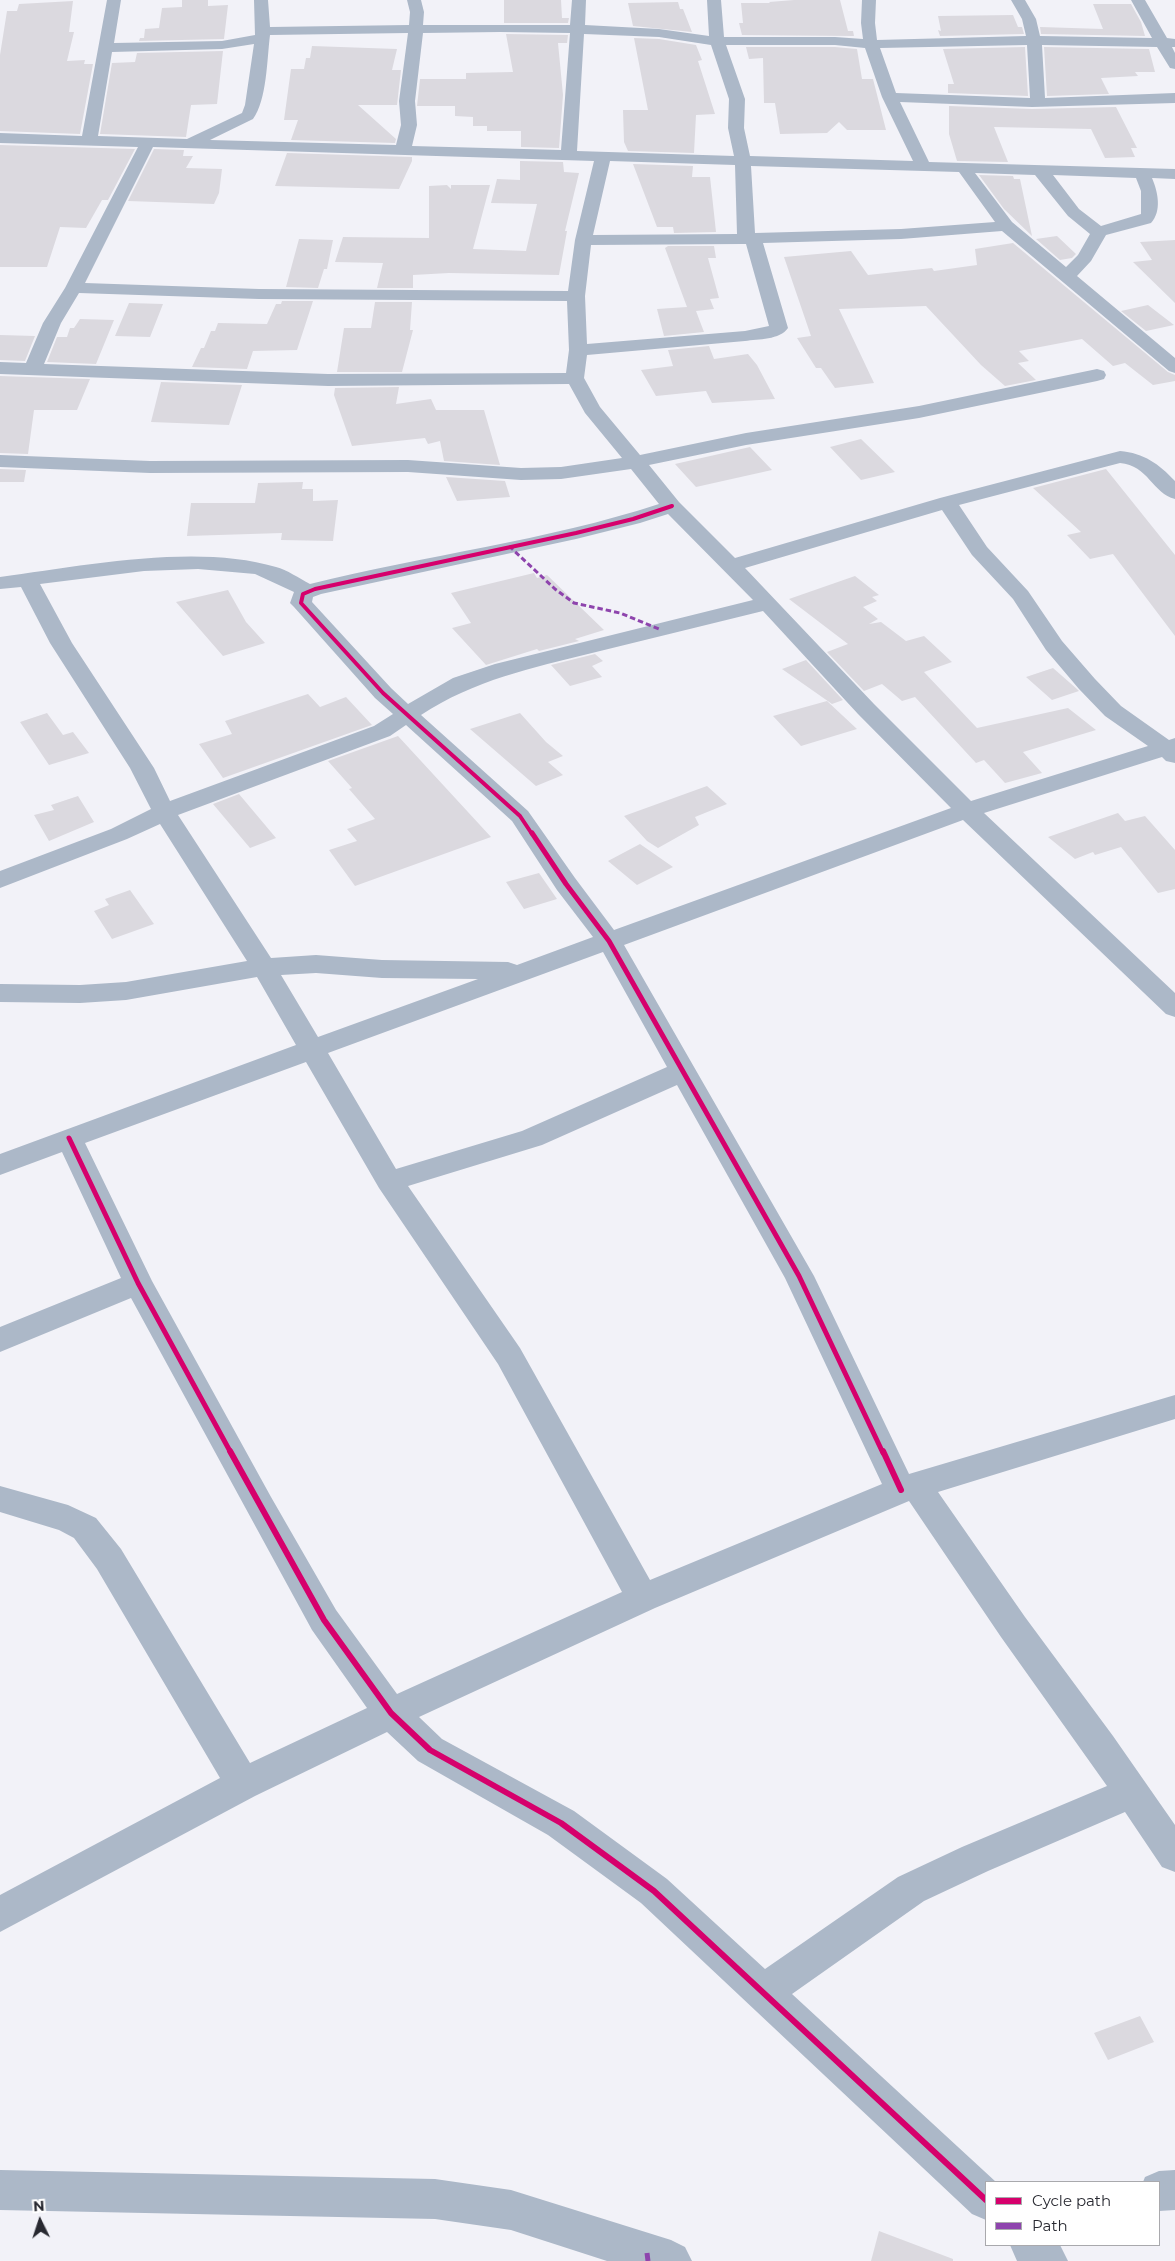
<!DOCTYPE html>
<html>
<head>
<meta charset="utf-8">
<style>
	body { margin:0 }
	#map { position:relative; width:1175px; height:2261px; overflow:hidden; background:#f2f2f8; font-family:Montserrat,sans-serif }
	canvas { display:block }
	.legend { position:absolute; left:985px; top:2181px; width:175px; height:65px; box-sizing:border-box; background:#fff; border:1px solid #a9a9ad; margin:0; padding:6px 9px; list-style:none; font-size:15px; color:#282931 }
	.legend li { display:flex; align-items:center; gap:10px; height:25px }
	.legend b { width:25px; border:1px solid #a9a9ad }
	.north { position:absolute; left:15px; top:2196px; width:50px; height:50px; -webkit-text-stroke:4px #fff; paint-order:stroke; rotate:356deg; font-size:14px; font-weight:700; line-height:20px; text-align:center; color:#282931 }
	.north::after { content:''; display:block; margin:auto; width:18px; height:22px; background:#282931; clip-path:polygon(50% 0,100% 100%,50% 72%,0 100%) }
</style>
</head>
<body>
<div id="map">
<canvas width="1175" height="2261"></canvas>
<ul class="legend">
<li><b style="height:6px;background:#d6006c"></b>Cycle path</li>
<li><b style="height:6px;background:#8e44ad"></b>Path</li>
</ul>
<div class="north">N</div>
</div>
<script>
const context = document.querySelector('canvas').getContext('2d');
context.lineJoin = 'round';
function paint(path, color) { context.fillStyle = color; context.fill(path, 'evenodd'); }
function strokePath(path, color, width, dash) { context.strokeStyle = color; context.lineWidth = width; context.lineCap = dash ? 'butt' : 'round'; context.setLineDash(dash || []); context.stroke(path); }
paint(new Path2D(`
	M 182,0 L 208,0 L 208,6 L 228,5 L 224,39 L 139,41 L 140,38 L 144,38 L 145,29 L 159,28 L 162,8 L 182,7 Z
	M 504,0 L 561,0 L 562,18 L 569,18 L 568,23 L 504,23 Z
	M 794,0 L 840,0 L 848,31 L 853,31 L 854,36 L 742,35 L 739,23 L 743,23 L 741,3 L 770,3 L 769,2 Z
	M 73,1 L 69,32 L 74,32 L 67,61 L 85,60 L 84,64 L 93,64 L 80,134 L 0,131 L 0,55 L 7,11 L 17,11 L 19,4 Z
	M 678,2 L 680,9 L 683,9 L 692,32 L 633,26 L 628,3 Z
	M 1093,4 L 1131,4 L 1141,22 L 1145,36 L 1041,34 L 1040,27 L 1103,29 Z
	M 1013,15 L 1018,27 L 1022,27 L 1024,34 L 940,36 L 938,30 L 941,31 L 938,16 Z
	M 506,34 L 568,35 L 567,43 L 558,43 L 563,95 L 559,148 L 521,147 L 521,131 L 487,131 L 487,126 L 473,126 L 473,117 L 455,116 L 455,106 L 417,106 L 420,79 L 466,79 L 466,73 L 513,72 Z
	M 634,38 L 659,39 L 696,45 L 702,60 L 698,61 L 715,114 L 696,115 L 694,153 L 628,151 L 624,142 L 623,110 L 648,110 Z
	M 312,46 L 397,49 L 392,70 L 401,70 L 397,105 L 358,105 L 396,139 L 395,143 L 291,140 L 298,120 L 284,120 L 291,69 L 304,69 L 306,58 L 310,58 Z
	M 746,47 L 835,47 L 857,49 L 862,79 L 873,79 L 886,130 L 847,130 L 839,122 L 827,133 L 780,134 L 775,103 L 764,103 L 763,58 L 749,59 Z
	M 1025,47 L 1028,96 L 948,93 L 948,84 L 954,84 L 943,49 Z
	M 1044,47 L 1149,49 L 1155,72 L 1135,72 L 1138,76 L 1101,78 L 1109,94 L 1047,96 Z
	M 223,51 L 217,104 L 191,105 L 186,137 L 100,134 L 112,63 L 135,62 L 137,53 Z
	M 949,106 L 1032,109 L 1116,107 L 1137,148 L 1131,148 L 1135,157 L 1105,158 L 1091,129 L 994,127 L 1008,162 L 957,161 L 949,134 Z
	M 0,145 L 135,149 L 108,200 L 102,200 L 86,228 L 60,227 L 47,267 L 0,267 Z
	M 154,149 L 184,150 L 183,156 L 193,156 L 186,168 L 222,169 L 219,193 L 214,204 L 128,201 Z
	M 287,153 L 412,157 L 412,161 L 399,189 L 275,186 Z
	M 520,161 L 563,162 L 564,172 L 579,173 L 565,231 L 567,231 L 559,275 L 449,273 L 413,275 L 413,288 L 377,288 L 383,263 L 335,262 L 343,237 L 429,238 L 429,186 L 447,185 L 451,189 L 451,185 L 490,185 L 473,249 L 526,251 L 537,204 L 491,203 L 497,179 L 520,180 Z
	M 633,164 L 693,166 L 692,177 L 710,177 L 716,232 L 674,233 L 673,227 L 657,227 Z
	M 979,175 L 1013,176 L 1014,179 L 1020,179 L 1032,236 L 1004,209 Z
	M 1057,236 L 1076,254 L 1072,258 L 1060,260 L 1036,239 Z
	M 299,239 L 333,240 L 327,269 L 324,269 L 318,288 L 286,287 Z
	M 1175,240 L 1175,303 L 1133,262 L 1152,260 L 1140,242 Z
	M 1013,243 L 1168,372 L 1175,375 L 1175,381 L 1153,385 L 1125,363 L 1113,366 L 1082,339 L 1019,351 L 1029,361 L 1018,363 L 1036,380 L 1005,386 L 981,365 L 926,306 L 839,309 L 874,383 L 835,388 L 821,368 L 816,368 L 797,338 L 811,336 L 784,257 L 851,251 L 868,275 L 932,268 L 934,271 L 977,265 L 975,249 Z
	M 668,246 L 714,246 L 716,258 L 708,258 L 719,298 L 710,299 L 714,309 L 696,311 L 704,332 L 664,336 L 657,309 L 687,307 L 665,248 Z
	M 282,301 L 313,301 L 297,350 L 253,351 L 247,369 L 192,367 L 201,348 L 204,348 L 211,331 L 215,331 L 218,323 L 267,324 L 276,304 L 281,304 Z
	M 375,302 L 412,302 L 410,330 L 413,330 L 402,372 L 337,372 L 344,328 L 371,328 Z
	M 129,303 L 163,304 L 150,337 L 115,336 Z
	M 1148,305 L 1174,325 L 1146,331 L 1121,311 Z
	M 80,319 L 114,320 L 96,364 L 47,362 L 57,337 L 67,337 L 70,328 L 74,328 Z
	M 0,335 L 35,336 L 25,361 L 0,360 Z
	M 709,346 L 714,359 L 748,354 L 757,365 L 775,399 L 712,403 L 706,391 L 656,396 L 641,370 L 673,366 L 668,350 Z
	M 0,376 L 90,379 L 77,410 L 34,410 L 28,454 L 0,453 Z
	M 161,382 L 242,385 L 229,425 L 151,422 Z
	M 399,387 L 396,404 L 431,399 L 436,410 L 484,410 L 500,465 L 444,461 L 440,441 L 428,444 L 425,438 L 352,446 L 334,395 L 335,388 Z
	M 861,439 L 895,472 L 861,480 L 830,447 Z
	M 750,447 L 772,470 L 696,487 L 675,464 Z
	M 0,469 L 26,470 L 24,482 L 0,482 Z
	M 1106,469 L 1175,555 L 1175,636 L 1113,554 L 1090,559 L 1067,535 L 1081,532 L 1033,488 Z
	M 446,477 L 505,481 L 510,497 L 457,501 Z
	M 303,482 L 302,489 L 313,489 L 313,501 L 338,500 L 333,541 L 281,540 L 282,533 L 187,536 L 191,503 L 255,503 L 258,483 Z
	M 534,573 L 537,578 L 547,575 L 604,630 L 575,639 L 579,641 L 539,651 L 537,649 L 486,665 L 452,628 L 471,623 L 451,593 Z
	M 855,576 L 879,595 L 872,597 L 877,601 L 863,607 L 878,619 L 869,624 L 881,622 L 906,641 L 924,636 L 952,662 L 924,672 L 977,728 L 1068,708 L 1096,730 L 1023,752 L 1042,773 L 1005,783 L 984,760 L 976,763 L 915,697 L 902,701 L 882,684 L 864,691 L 827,652 L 848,644 L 789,599 Z
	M 228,590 L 246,622 L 265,643 L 223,656 L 176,602 Z
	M 595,654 L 603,661 L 592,666 L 602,677 L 570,686 L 551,665 Z
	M 806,660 L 843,700 L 832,704 L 782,669 Z
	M 1053,668 L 1077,689 L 1079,691 L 1052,700 L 1026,677 Z
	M 308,694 L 320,707 L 346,697 L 372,725 L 223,778 L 199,744 L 232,734 L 225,721 Z
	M 827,701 L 857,729 L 801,746 L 773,716 Z
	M 47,713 L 63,735 L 73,732 L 89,753 L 49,765 L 20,722 Z
	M 520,713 L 546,742 L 563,756 L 548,762 L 563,775 L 536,786 L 470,729 Z
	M 398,736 L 491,837 L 355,886 L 329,850 L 357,841 L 347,829 L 375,819 L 349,789 L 352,788 L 328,761 Z
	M 707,786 L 727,804 L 695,817 L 699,825 L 658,848 L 647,841 L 624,816 Z
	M 239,794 L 276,838 L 250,848 L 213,804 Z
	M 78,796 L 94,822 L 49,841 L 34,815 L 54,810 L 51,805 Z
	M 1118,813 L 1125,821 L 1145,816 L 1175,850 L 1175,889 L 1158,893 L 1121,847 L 1095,855 L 1093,852 L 1075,859 L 1048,837 Z
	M 640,844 L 673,867 L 637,885 L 608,861 Z
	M 539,873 L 557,899 L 524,909 L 506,882 Z
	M 130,890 L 154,924 L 112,939 L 94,911 L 109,905 L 105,899 Z
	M 1140,2016 L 1154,2042 L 1108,2060 L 1094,2033 Z
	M 879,2231 L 953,2259 L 953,2261 L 871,2261 Z`), '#dbd9df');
paint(new Path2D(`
	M 107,0 L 121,0 L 114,43 L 222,41 L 255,35 L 254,0 L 268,0 L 270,27 L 409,25 L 410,12 L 407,0 L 421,0 L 424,12 L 423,25 L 570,25 L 572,0 L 586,0 L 585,25 L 659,29 L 709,36 L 707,0 L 721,0 L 724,37 L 835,37 L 863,39 L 861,23 L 862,0 L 876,0 L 875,23 L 877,40 L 1026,36 L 1022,19 L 1011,0 L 1025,0 L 1036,19 L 1040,36 L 1152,38 L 1131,0 L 1145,0 L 1167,38 L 1175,39 L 1175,47 L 1172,47 L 1175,53 L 1175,69 L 1170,68 L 1157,47 L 1042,45 L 1045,98 L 1175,93 L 1175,103 L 1032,107 L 900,102 L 929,162 L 1175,169 L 1175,179 L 1152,178 C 1158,192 1162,211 1151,223 L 1106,235 L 1091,261 L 1077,276 L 1175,358 L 1175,373 L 1169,371 L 1002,231 L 901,239 L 763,243 L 788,328 C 780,340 758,339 745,341 L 587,355 L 584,378 L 600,407 L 640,455 L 746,433 L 919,406 L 1097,369 L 1104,371 L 1106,375 L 1104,379 L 1097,381 L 919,418 L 746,445 L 649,465 L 679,502 L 735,558 L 940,498 L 1120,451 C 1144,453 1159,464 1175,481 L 1175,499 C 1153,494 1148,465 1120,463 L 959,505 L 987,547 L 1028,591 L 1062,641 L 1095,679 L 1121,706 L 1169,740 L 1175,738 L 1175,763 L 1166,761 L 1162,757 L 984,813 L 1175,993 L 1175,1017 L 1166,1014 L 963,820 L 624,945 L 814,1276 L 909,1474 L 1175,1395 L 1175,1419 L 938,1492 L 1025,1617 L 1113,1736 L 1175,1825 L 1175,1872 L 1162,1867 L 1125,1812 L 988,1871 L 924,1901 L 792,1994 L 996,2182 L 986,2182 L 986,2220 L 972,2214 L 641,1903 L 548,1835 L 418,1761 L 387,1732 L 255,1796 L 0,1932 L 0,1895 L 220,1778 L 97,1569 L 74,1538 L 59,1530 L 0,1512 L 0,1486 L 68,1505 L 96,1518 L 121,1549 L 250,1763 L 367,1708 L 312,1630 L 131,1298 L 0,1352 L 0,1327 L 121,1278 L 62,1152 L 0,1175 L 0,1154 L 296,1045 L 257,977 L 126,1000 L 80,1003 L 0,1002 L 0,984 L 80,985 L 126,982 L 247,961 L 160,824 L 127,839 L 0,888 L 0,871 L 111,829 L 151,809 L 130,768 L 50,643 L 21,587 L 0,589 L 0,577 C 82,566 196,543 276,567 C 287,570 299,578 310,584 C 426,555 546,541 659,504 L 631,469 L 561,479 L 521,480 L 408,472 L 150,473 L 0,467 L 0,455 L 150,461 L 408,460 L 521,468 L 561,467 L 622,458 L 585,413 L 569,384 L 328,386 L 0,374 L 0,362 L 26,363 L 43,323 L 65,288 L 138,147 L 0,143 L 0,133 L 82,136 ZM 500,32 L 570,33 L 561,150 L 412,146 L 417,125 L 415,101 L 423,33 ZM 408,33 L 399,101 L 401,125 L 396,145 L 210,140 L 253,119 C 267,100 267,59 270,35 ZM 584,34 L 659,37 L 711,45 L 729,99 L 728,128 L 734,156 L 577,151 ZM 254,44 L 245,105 L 242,113 L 187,139 L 98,136 L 112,52 L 222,49 ZM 726,45 L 835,45 L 865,48 L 882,97 L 913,161 L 750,156 L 744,128 L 745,99 ZM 1027,45 L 1030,98 L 896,93 L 880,48 ZM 153,147 L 594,161 L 575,240 L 568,291 L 259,289 L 85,283 ZM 610,161 L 735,165 L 737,234 L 593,235 ZM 751,166 L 959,172 L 995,222 L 901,229 L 755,233 ZM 975,173 L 1035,175 L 1068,216 L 1090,234 L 1078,255 L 1066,267 L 1012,222 ZM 1053,175 L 1136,178 L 1141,191 L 1141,214 L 1101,226 L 1079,209 ZM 742,244 L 746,244 L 769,326 L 745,331 L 587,344 L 585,296 L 591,245 ZM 79,293 L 259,299 L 567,301 L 569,350 L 566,373 L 328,374 L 44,364 L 61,323 ZM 942,510 L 972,555 L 1013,599 L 1046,650 L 1079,689 L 1105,716 L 1148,746 L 971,801 L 874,704 L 745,568 ZM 668,514 L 753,600 L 495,664 L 453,678 L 408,704 L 391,688 L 312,602 L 313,597 L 321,594 L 576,539 L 640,523 ZM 198,569 L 255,574 L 294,592 L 290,603 L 294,607 L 375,698 L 393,714 L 374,726 L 170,801 L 154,768 L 72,643 L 40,584 L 144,571 ZM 763,611 L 858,714 L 951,808 L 614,930 L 575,878 L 528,811 L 421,715 C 474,680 532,668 592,653 C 649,639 706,625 763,611 ZM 406,725 L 512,821 L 557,890 L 593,937 L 517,965 L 508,962 L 382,960 L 316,955 L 271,958 L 178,815 L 390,736 ZM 603,952 L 667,1067 L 522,1131 L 396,1169 L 328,1053 ZM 316,973 L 382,978 L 478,979 L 318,1037 L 281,975 ZM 306,1062 L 379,1188 L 498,1364 L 622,1592 L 397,1694 L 336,1610 L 271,1497 L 152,1281 L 85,1143 ZM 677,1085 L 785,1278 L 882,1484 L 650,1580 L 520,1348 L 408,1186 L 542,1145 ZM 909,1501 L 1001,1637 L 1107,1786 L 962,1847 L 898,1877 L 765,1969 L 667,1879 L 574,1811 L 442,1739 L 419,1717 L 655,1608 Z
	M 0,2170 L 435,2179 L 511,2190 L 671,2240 L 685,2247 L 692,2261 L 607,2261 L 511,2230 L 435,2219 L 0,2210 Z
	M 1175,2170 L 1175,2210 L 1159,2211 L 1159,2182 L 1143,2182 L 1145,2177 L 1159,2171 Z
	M 1010,2245 L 1060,2245 L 1068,2261 L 1017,2261 Z`), '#acb8c8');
strokePath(new Path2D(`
	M 509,546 L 555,589 L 574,603 L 620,613 L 659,629`), '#8e44ad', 3, [5.5, 3]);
strokePath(new Path2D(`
	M 647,2253 L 648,2261`), '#8e44ad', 5, [10, 5]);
strokePath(new Path2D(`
	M 532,834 L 520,816 L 383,693 L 301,603 L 303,594 L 315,589 L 576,533 L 633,519 L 672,506`), '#d6006c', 4);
strokePath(new Path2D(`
	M 532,833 L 566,884 L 609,941 L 799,1276 L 883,1453
	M 69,1138 L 138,1283 L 231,1453`), '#d6006c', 5);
strokePath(new Path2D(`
	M 230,1451 L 324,1620 L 391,1713 L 430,1750 L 561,1823 L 654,1891 L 986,2200
	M 883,1451 L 901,1490`), '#d6006c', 6);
</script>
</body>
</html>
